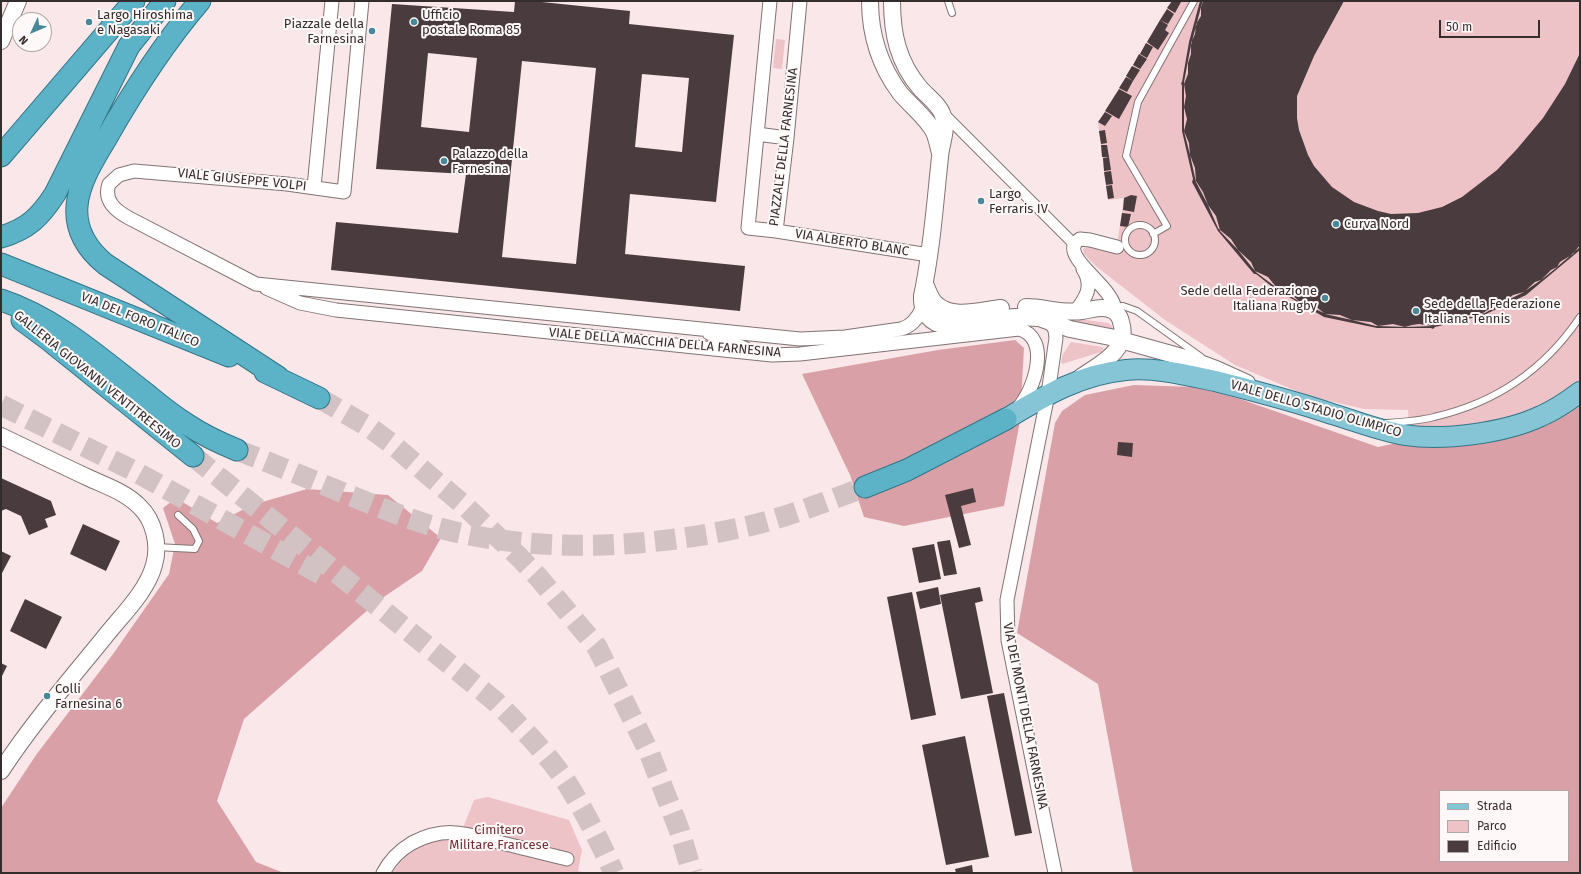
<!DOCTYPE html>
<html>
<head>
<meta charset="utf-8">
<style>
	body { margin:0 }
	#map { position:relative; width:1581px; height:874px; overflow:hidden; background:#f9e7e9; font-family:"Fira Sans",sans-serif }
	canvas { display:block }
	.frame { position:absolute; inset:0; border:2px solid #342d2e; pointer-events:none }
	.legend { position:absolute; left:1439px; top:790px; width:130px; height:72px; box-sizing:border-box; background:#fff8f8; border:1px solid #aea7a7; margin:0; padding:5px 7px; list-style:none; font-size:12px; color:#342d2e }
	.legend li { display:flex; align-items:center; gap:8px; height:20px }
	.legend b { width:20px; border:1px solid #aea7a7 }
	.north { position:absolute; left:12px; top:12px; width:40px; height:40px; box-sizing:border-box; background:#fff8f8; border:1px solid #aea7a7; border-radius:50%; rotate:226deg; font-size:11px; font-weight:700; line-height:16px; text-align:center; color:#342d2e }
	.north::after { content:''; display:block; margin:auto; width:14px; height:18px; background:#47889a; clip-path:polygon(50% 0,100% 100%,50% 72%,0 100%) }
	.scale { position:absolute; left:1439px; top:20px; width:101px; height:18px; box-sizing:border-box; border:2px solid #342d2e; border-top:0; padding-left:5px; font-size:12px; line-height:14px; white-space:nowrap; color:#342d2e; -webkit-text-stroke:3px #fff8f8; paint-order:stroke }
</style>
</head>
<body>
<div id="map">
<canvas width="1581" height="874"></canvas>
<div class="frame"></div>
<ul class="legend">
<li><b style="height:5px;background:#85c5d5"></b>Strada</li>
<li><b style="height:11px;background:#edc3c7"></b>Parco</li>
<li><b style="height:11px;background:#4a3c3e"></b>Edificio</li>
</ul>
<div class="north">N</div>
<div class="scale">50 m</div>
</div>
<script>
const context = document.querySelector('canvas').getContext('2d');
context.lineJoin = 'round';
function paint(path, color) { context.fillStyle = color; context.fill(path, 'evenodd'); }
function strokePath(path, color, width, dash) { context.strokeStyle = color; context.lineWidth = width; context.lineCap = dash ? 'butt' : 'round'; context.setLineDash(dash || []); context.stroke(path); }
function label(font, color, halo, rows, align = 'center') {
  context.font = font + ' "Fira Sans",sans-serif'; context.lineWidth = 4; context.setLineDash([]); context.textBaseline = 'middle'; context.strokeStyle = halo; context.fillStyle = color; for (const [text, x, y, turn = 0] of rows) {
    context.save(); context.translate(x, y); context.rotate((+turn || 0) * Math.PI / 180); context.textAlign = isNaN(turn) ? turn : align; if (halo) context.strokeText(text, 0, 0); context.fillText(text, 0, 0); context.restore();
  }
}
paint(new Path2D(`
	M 1172,1 L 1580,1 L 1580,382 L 1567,392 L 1546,405 L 1482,425 L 1447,429 L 1409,425 L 1408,410 L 1364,409 L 1308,396 L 1235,365 L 1165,320 L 1097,267 L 1084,254 L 1083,249 C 1090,244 1107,250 1116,252 L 1124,198 L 1108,200 L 1098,123 Z
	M 776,39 L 785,40 L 782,69 L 773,68 Z
	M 1079,319 L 1108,323 L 1112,326 L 1113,331 L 1076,323 Z
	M 1071,342 L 1102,347 L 1103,349 L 1101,352 L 1062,364 L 1061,362 L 1063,354 Z
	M 488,797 L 569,820 L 582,850 L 578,871 L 588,873 L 392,873 C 403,857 419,845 437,839 C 443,837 452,838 459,838 L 474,800 Z`), '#edc3c7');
paint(new Path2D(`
	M 1015,340 L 1024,348 L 1020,421 L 1004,506 L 904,526 L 864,517 L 850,475 L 802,374 L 938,350 Z
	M 1580,382 L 1580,873 L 1133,873 L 1098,684 L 1017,633 L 1055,423 L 1062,411 L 1085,395 L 1134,385 L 1195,387 L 1240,399 L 1378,447 L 1482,425 L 1518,415 L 1546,405 L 1567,392 ZM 1440,791 L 1568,791 L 1568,861 L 1440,861 Z
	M 307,489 L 388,495 L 441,538 L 422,571 L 378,601 L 244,719 L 217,801 L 256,862 L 284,873 L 1,873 L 1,808 L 36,755 L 113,654 L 169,574 L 175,544 L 163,508 L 176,498 L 217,523 L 252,505 Z`), '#d9a1a7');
paint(new Path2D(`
	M 515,1 L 532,1 L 630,11 L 629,24 L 734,35 L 716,202 L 630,194 L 625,254 L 745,266 L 740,311 L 331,270 L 336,222 L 458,233 L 466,174 L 376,169 L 392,4 L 514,12 ZM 428,53 L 477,58 L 469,132 L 421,127 ZM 522,61 L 596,68 L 576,264 L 502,257 ZM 642,74 L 689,78 L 682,152 L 635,147 Z
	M 1172,1 L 1181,2 L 1175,13 L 1167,8 Z
	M 1200,1 L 1203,1 L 1202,3 L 1201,7 L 1191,45 L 1184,82 L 1184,107 L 1186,96 L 1184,84 L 1188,74 L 1188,63 L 1191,54 L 1191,43 L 1195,34 L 1196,24 L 1201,16 L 1201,5 L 1204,1 L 1344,1 L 1314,56 L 1297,96 L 1297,118 L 1299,130 L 1308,155 L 1314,166 L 1332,187 L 1354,202 L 1378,211 L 1391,214 L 1418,213 L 1442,207 L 1462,197 L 1497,170 L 1517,149 L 1543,118 L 1565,84 L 1580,53 L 1580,245 L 1573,254 L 1560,262 L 1557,267 L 1571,255 L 1580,247 L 1580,250 L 1526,295 L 1484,315 L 1435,327 L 1433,329 L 1431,328 L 1377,328 L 1324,317 L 1275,289 L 1256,274 L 1254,274 L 1218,231 L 1192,182 L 1193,179 L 1182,131 L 1182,86 L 1181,83 L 1182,82 L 1189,42 ZM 1184,107 L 1187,119 L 1184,131 L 1189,143 L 1190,155 L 1184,131 ZM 1190,155 L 1195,168 L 1196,181 L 1203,192 L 1208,205 L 1196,182 ZM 1208,205 L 1216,216 L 1220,230 L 1218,228 ZM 1220,230 L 1231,239 L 1238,250 L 1220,231 ZM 1238,250 L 1251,262 L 1255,271 L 1258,268 L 1255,271 ZM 1557,267 L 1556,268 L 1541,280 L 1551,270 ZM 1255,271 L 1268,277 L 1277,288 L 1257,273 ZM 1541,280 L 1525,291 L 1524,292 L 1535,282 ZM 1277,288 L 1290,293 L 1300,302 L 1315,306 L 1324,313 L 1302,303 L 1278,289 ZM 1524,292 L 1504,302 L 1513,295 ZM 1504,302 L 1485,313 L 1433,326 L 1446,320 L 1458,319 L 1458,315 L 1458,319 L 1472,314 L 1483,313 L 1493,306 ZM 1325,314 L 1340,315 L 1352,320 ZM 1352,320 L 1371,322 L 1378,326 L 1376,326 ZM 1405,322 L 1405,327 L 1378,326 L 1393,324 L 1405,327 ZM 1419,324 L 1433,326 L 1405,327 L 1412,325 Z
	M 1167,9 L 1174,14 L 1168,24 L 1160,20 Z
	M 1160,20 L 1168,25 L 1165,30 L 1169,33 L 1158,50 L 1147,42 Z
	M 1146,43 L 1153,47 L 1147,58 L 1140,54 Z
	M 1139,54 L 1147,59 L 1140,69 L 1133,65 Z
	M 1132,66 L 1140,70 L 1133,81 L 1126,76 Z
	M 1126,77 L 1133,81 L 1127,92 L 1119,88 Z
	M 1119,89 L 1132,96 L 1119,119 L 1105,111 Z
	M 1105,112 L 1112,116 L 1105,126 L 1098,122 Z
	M 1105,130 L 1107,143 L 1101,144 L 1099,131 Z
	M 1101,145 L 1107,145 L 1109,157 L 1102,157 Z
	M 1109,157 L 1111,170 L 1104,171 L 1103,158 Z
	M 1111,171 L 1113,184 L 1106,185 L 1104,172 Z
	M 1112,185 L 1114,198 L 1108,199 L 1106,186 Z
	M 1131,195 L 1137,196 L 1134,212 L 1123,210 L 1124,198 Z
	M 1122,213 L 1131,214 L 1128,227 L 1120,226 Z
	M 1118,442 L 1133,443 L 1132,457 L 1117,455 Z
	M 1,478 L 51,501 L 56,515 L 45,519 L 48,527 L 29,535 L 21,516 L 6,509 L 1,511 Z
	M 973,488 L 976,502 L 961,506 L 971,545 L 959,548 L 945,495 Z
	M 83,524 L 120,541 L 106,571 L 70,554 Z
	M 950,540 L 957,574 L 944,576 L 937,542 Z
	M 934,544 L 941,579 L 919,583 L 912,548 Z
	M 1,551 L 11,556 L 1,575 Z
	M 938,587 L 941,604 L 920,609 L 916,592 Z
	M 980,587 L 983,601 L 975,603 L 993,693 L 961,699 L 940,595 Z
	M 912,592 L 936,715 L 911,720 L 887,597 Z
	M 25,599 L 62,617 L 46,649 L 10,631 Z
	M 1,663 L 7,666 L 1,678 Z
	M 1004,693 L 1032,833 L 1015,836 L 987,696 Z
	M 965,736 L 989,857 L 946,865 L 922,745 Z
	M 972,865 L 973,873 L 956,873 L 955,869 Z`), '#4a3c3e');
strokePath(new Path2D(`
	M 319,398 L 369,427 L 392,444 L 466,507 L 519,557 L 539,578 L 597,647 L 649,752 L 680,832 L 692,873
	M 1,405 L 134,471 L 324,576
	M 237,450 C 273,464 310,479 346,494 C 374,505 403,517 432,526 C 531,554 644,549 744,527 C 785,518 825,502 865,487
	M 193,456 L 496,702 C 521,727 547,753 567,783 C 585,812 600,842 614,873`), '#d2c2c4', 21, [21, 10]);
const service = new Path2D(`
	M 948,1 L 952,13
	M1125 240a15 15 0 1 1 30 0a15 15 0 1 1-30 0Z
	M 1153,234 L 1167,226 L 1126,156 L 1138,102 L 1194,1
	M 1113,307 L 1123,306 L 1137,311 L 1201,357
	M 1386,423 C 1402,422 1419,421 1434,417 C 1496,403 1545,369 1580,317
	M 156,547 L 195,549 L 199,541 L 193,529 L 178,515`);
const pedestrian = new Path2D(`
	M 943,113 L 1074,244`);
const minor = new Path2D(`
	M 362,1 L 344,192 L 287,184 L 134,171 L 119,175 L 109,184 C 103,201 116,211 129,218 L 256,284 L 800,339 L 845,337 L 901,329 C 912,326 918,318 922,308
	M 770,1 L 748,228 L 776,231 L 787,138 L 800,1
	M 757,134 L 787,138
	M 314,187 L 332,1
	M 776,231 L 929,255
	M 266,288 L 300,303 L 336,310 L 772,355 L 800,354 L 1019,329 C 1052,338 1034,391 1018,408
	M 1075,312 C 1086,298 1094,286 1083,269
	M 1115,312 C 1117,287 1054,255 1080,239 L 1090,240 L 1117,247
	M 1051,323 L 1055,330 L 1056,338 L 1048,394 L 1007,600 L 1008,640 L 1055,873
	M 709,333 L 746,349
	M 383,873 C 390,860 400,850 412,843 C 446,825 467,834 502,843 C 523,848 545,854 567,859`);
const tertiary = new Path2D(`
	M 870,1 C 870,34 880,66 900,93 C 911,106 926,117 934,132 C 937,139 938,146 940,153
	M 892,1 C 892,34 898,62 920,88 C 927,96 940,105 943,116 C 948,130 941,143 940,157 C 935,203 932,250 922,296 C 921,312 930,324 947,326 L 1015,317 L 1039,318 L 1070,329 L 1110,337 L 1189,359 L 1216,369 L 1247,383
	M 1,41 L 18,1
	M 925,284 C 928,290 930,298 935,303 C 951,320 981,310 1001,308
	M 1026,307 C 1044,307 1063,314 1082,311 C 1091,310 1100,306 1109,309 C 1115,310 1120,316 1121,322 C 1130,350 1100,364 1081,377
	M 1,436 C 30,450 59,464 89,478 C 106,486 125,492 139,506 C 154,520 160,545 154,565 C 147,592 120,617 103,639 C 68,682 31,725 1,771`);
const primary = new Path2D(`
	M 1006,419 C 1044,396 1081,374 1126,370 C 1155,367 1186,375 1215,381 C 1255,391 1294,401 1332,414 C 1356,421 1380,431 1405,435 C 1444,441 1505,433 1541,416 C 1555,410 1568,401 1580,392`);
const trunk = new Path2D(`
	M 200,1 C 164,43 135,88 107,137 C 95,158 79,181 77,206 C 75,230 87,249 105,264 L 278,377
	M 1,156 L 134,1
	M 1,237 C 28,229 40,217 55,194 L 129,46 L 165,1
	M 1,264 L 229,356
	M 1,300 C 58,319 102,360 149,396 C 161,406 174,416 188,425 C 203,435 220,443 237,450
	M 22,320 L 49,340 L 193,456
	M 265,372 L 319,398
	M 865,487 L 907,470 L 1006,419`);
strokePath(service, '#827374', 8);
strokePath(pedestrian, '#827374', 12);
strokePath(minor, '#827374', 15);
strokePath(tertiary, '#827374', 18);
strokePath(primary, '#337688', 22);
strokePath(trunk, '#337688', 23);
strokePath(service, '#fff', 6);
strokePath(pedestrian, '#fff', 10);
strokePath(minor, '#fff', 13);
strokePath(tertiary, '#fff', 16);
strokePath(primary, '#85c5d5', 20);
strokePath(trunk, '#5cb2c7', 21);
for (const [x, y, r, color] of [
	[89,22,4,"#47889a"],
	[414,22,4,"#47889a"],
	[372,31,4,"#47889a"],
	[444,161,4,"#47889a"],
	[981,201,4,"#47889a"],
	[1336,224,4,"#47889a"],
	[1325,298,4,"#47889a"],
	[1416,311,4,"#47889a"],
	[47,696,4,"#47889a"]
]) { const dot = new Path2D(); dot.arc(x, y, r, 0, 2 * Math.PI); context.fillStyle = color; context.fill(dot); strokePath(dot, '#fff8f8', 1.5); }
label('13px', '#342d2e', '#fff8f8', [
	["Largo Hiroshima",97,15],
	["e Nagasaki",97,30],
	["Ufficio",422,15],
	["postale Roma 85",422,30],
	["Piazzale della",364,24,"right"],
	["Farnesina",364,39,"right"],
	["Palazzo della",452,154],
	["Farnesina",452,169],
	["Largo",989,194],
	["Ferraris IV",989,209],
	["Curva Nord",1344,224],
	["Sede della Federazione",1317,291,"right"],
	["Italiana Rugby",1317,306,"right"],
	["Sede della Federazione",1424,304],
	["Italiana Tennis",1424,319],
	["Colli",55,689],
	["Farnesina 6",55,704]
], 'left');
label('13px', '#342d2e', '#fff8f8', [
	["PIAZZALE DELLA FARNESINA",784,147,-83],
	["VIALE GIUSEPPE VOLPI",242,180,6],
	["VIA ALBERTO BLANC",852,243,9],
	["VIA DEL FORO ITALICO",140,320,22],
	["VIALE DELLA MACCHIA DELLA FARNESINA",665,343,5],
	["GALLERIA GIOVANNI VENTITREESIMO",97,380,39],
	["VIALE DELLO STADIO OLIMPICO",1316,409,16],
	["VIA DEI MONTI DELLA FARNESINA",1025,716,79]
]);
label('13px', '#722d3a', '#fff8f8', [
	["Cimitero",499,830],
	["Militare Francese",499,845]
]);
</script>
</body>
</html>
